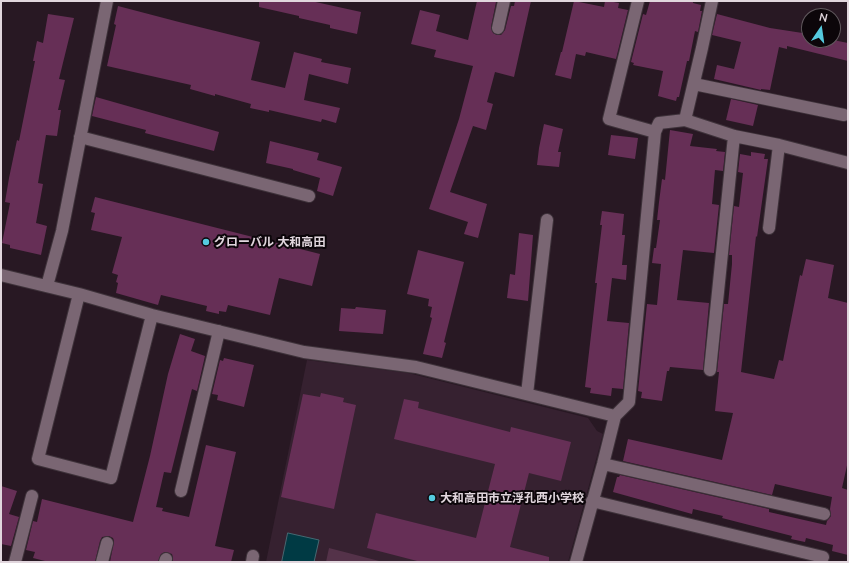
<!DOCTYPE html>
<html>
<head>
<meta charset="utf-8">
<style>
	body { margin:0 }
	#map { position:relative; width:849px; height:563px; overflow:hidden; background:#281823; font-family:Mulish,sans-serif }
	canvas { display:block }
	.frame { position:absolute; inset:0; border:2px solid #e1d6dd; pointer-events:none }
	.north { position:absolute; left:801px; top:8px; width:40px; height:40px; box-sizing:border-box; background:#0c060a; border:1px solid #61595e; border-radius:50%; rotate:13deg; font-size:11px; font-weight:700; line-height:16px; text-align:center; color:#e1d6dd }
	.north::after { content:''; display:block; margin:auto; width:14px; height:18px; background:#55cadf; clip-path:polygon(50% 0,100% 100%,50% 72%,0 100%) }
</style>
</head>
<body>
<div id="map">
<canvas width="849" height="563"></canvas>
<div class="frame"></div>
<div class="north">N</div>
</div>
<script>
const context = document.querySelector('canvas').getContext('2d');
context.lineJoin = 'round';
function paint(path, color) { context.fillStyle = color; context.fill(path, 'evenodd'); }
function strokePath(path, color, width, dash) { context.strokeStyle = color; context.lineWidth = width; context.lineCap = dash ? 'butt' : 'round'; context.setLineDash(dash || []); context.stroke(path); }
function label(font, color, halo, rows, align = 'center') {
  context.font = font + ' Mulish,"Noto Sans JP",sans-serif'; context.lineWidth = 4; context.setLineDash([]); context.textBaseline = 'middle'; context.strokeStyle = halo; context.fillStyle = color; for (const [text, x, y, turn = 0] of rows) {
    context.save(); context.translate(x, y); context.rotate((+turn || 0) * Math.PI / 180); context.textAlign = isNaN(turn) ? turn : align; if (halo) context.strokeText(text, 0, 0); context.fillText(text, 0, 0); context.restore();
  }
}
paint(new Path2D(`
	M 307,360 L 408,373 L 588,418 L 597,431 L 603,434 L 568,562 L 266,562 Z`), '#362130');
paint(new Path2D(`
	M 329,548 L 383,562 L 326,562 Z`), '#543249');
const water = new Path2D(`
	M 288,533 L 319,540 L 314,562 L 282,562 Z`);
paint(water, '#003a44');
strokePath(water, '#446972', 1);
paint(new Path2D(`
	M 259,1 L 311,1 L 361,12 L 357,34 L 330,28 L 330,25 L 299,18 L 299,16 L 259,7 Z
	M 477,1 L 496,2 L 491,27 L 493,33 L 497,35 L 501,35 L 505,30 L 511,6 L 514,6 L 515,1 L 531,1 L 514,77 L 495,72 L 487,102 L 493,104 L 486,130 L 473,126 L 450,192 L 487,204 L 478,238 L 464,234 L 468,222 L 429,209 L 459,119 L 473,66 L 434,57 L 436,50 L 411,44 L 420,10 L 440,15 L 436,31 L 468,40 Z
	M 574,1 L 604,7 L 605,1 L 608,1 L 619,3 L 618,8 L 628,10 L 616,59 L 586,52 L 585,56 L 576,54 L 571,79 L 555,75 L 561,52 L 562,52 Z
	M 650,1 L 693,1 L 693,3 L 701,5 L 700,11 L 702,11 L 698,32 L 695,31 L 689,61 L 687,61 L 679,97 L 677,97 L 676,101 L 658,96 L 663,71 L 633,65 L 634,63 L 631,62 L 643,14 L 646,15 Z
	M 118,6 L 179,22 L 260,42 L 251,80 L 285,88 L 294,52 L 322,59 L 321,62 L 351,68 L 348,84 L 309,74 L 304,100 L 340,108 L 336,123 L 322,119 L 321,122 L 269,110 L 269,112 L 250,108 L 251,104 L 215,94 L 215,96 L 190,89 L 191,85 L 107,66 L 116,25 L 114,24 Z
	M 48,14 L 74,18 L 59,79 L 65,80 L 58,110 L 61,110 L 57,136 L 46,135 L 38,183 L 43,184 L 36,223 L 47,226 L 41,255 L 10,248 L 10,245 L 2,243 L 10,203 L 5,202 L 9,178 L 17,140 L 19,141 L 35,61 L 33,61 L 37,41 L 43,43 Z
	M 717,14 L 770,28 L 809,34 L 809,40 L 833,40 L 848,43 L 848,61 L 787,46 L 787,49 L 779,47 L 770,90 L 761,89 L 761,90 L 714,79 L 717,65 L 734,69 L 741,42 L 712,35 Z
	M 96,97 L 219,132 L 214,151 L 145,133 L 146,130 L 92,116 Z
	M 731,99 L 758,105 L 753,126 L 726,120 Z
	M 544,124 L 563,129 L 558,152 L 561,152 L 559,167 L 537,165 L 539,148 Z
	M 670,130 L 693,134 L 690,146 L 717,149 L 716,151 L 725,152 L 723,171 L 715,170 L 712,204 L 719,205 L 714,253 L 683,250 L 677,300 L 709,303 L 703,370 L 670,367 L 669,371 L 667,371 L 662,401 L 641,398 L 642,392 L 638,391 L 647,304 L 657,305 L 661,264 L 652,263 L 654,248 L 656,248 L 660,220 L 657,220 L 659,202 L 662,179 L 665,180 Z
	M 611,135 L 638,138 L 635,159 L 608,155 Z
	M 270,141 L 319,153 L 317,160 L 342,167 L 333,196 L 317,191 L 320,178 L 293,170 L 293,169 L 266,163 Z
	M 751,152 L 765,154 L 764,159 L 768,159 L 757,237 L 756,236 L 741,372 L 774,379 L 779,360 L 783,361 L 800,275 L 802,276 L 806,259 L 834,265 L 828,298 L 848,303 L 848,461 L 842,488 L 848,490 L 848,555 L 832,551 L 833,545 L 806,538 L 805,542 L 791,539 L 792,536 L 722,518 L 723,516 L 693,509 L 692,514 L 613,492 L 617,477 L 619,477 L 620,475 L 769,509 L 769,512 L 826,525 L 827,521 L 831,516 L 830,509 L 832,497 L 775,484 L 772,495 L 623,461 L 628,439 L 722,460 L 733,413 L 715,411 L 719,372 L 717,372 L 724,304 L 728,304 L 732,264 L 732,255 L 729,255 L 734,206 L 739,207 L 743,173 L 738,172 L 740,154 L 751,156 Z
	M 95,197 L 320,254 L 312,286 L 279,278 L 270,315 L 228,305 L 226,312 L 219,311 L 219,314 L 206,311 L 207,306 L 161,295 L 158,305 L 116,293 L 118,283 L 116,282 L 118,275 L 112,273 L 122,237 L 91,230 L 95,213 L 91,212 Z
	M 602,211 L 624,214 L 622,235 L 625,235 L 622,265 L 627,265 L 626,280 L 612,278 L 607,321 L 629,323 L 623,389 L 612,388 L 611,396 L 590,393 L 591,388 L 585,387 L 597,283 L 595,283 L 602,225 L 600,225 Z
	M 519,233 L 533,235 L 528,301 L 507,298 L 510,274 L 515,275 Z
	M 418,250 L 464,262 L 444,342 L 446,343 L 442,358 L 423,354 L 432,318 L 430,317 L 432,307 L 428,306 L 429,299 L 407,294 Z
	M 356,307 L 386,310 L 383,334 L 339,331 L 341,308 L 355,309 Z
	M 180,334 L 195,339 L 191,351 L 205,356 L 197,391 L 192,389 L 171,473 L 164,472 L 156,507 L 163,508 L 162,511 L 189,517 L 206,445 L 236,452 L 215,546 L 234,550 L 231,562 L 173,562 L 173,558 L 172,554 L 165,552 L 161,554 L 158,562 L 110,562 L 114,541 L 113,538 L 109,536 L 102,537 L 100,541 L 95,562 L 49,562 L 33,558 L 35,552 L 26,550 L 33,521 L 37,522 L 42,499 L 133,522 L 150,456 L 168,374 Z
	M 224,358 L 254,365 L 244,407 L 217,400 L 218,395 L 212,394 L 220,360 L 223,361 Z
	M 321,393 L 344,398 L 343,402 L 356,405 L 334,509 L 281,497 L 303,394 L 320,397 Z
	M 404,399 L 419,402 L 418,408 L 510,432 L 511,427 L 571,442 L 561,481 L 529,473 L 510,547 L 549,557 L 549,562 L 421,562 L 367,548 L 376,513 L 476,538 L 495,464 L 394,439 Z
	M 1,486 L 17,491 L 9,514 L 19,517 L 11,546 L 1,544 Z`), '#662f56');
const minor = new Path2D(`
	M 498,28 L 504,1
	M 694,84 L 844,115
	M 685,120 L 734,136 L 779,145 L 848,163
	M 655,132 L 659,123 L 685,120 L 702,48 L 712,1
	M 80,137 L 309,196
	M 769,228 L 779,145
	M 1,275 L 79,294 L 152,315 L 304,352 L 416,367 L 615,416
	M 47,286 L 62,231 L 107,1
	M 79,294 L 38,459 L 111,478 L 152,315
	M 710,370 L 734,136
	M 527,394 L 547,220
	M 603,464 L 824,514
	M 181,491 L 219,331
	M 592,501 L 823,557
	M 15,562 L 32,496
	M 102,562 L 107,543
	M 165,562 L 166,559
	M 252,562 L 253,556
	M 576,562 L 603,464 L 615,416 L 629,402 L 655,132 L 609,119 L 638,1`);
strokePath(minor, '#3e323a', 14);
strokePath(minor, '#7a6673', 12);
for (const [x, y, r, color] of [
	[206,242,4,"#55cadf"],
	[432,498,4,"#55cadf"]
]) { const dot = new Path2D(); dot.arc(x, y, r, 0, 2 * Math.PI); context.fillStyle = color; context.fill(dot); strokePath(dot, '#0c060a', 1.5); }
label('bold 12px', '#e1d6dd', '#0c060a', [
	["グローバル 大和高田",214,242],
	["大和高田市立浮孔西小学校",440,498]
], 'left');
</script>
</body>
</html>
